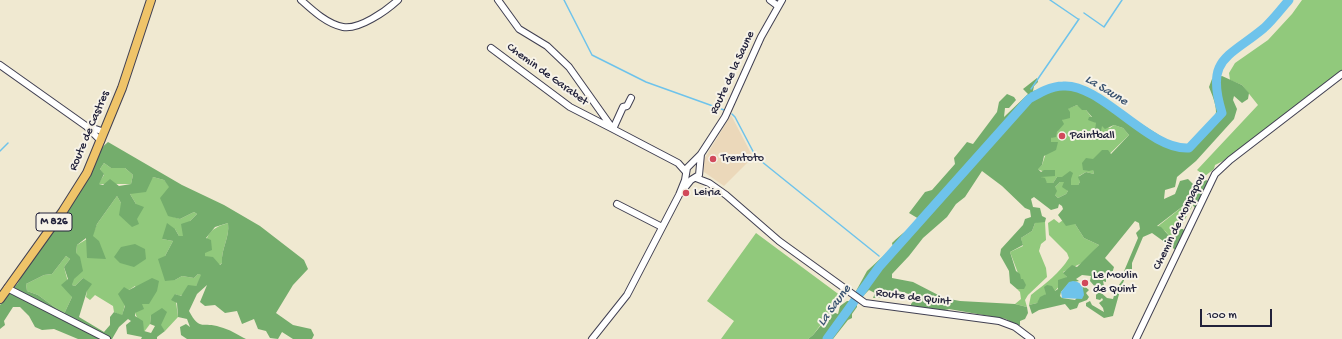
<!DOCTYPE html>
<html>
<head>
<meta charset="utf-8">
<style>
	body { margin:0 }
	#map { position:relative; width:1342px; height:339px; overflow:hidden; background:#f0e9d1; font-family:"Gochi Hand",sans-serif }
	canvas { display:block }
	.scale { position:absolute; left:1200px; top:309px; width:72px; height:18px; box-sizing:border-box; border:2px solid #22223b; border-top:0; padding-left:5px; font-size:12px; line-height:14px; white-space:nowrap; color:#22223b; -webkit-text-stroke:3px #f7f3e8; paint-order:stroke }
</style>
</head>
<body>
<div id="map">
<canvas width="1342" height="339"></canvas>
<div class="scale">100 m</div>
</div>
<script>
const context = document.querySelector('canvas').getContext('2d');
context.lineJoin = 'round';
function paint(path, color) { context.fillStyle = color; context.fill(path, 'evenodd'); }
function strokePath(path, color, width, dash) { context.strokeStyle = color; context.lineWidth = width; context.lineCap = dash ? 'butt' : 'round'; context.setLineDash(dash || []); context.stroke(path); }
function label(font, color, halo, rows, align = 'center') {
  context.font = font + ' "Gochi Hand",sans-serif'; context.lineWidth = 4; context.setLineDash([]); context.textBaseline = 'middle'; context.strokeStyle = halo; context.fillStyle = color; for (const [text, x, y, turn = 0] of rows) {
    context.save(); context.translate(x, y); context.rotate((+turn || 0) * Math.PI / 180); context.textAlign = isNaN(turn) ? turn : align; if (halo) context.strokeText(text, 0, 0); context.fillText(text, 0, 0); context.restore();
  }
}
paint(new Path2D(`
	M 731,115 L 753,157 L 724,186 L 704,172 L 703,161 Z`), '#ebd8ba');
paint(new Path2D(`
	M 1302,0 L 1342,0 L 1342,71 L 1223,161 L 1215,165 L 1214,169 L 1205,176 L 1197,170 L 1258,105 L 1242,85 L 1230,80 L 1229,73 L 1235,63 L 1268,40 L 1292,14 Z
	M 1077,105 L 1086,110 L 1096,123 L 1110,128 L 1114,125 L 1123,128 L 1129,135 L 1093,170 L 1094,174 L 1086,172 L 1079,176 L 1080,182 L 1078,185 L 1071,185 L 1070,179 L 1057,177 L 1053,183 L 1047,183 L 1041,177 L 1044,175 L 1055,176 L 1037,169 L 1042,165 L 1051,138 L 1057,132 L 1067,109 Z
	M 104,163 L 111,168 L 125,168 L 133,175 L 131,184 L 98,184 L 104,175 L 100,169 Z
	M 153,177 L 164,180 L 170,187 L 174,217 L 180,219 L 194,212 L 197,214 L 190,221 L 184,236 L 179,236 L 175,229 L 162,239 L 173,241 L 165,256 L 175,280 L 182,276 L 194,278 L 198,274 L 202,275 L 196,286 L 180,296 L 175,294 L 178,317 L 165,331 L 151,315 L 150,324 L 144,332 L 135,313 L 142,304 L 135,286 L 129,290 L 122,316 L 114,312 L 113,306 L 95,295 L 90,300 L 86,297 L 87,291 L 83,278 L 75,286 L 72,285 L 77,245 L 92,236 L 97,224 L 117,196 L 121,203 L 137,219 L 136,204 L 130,194 Z
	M 1060,182 L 1064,182 L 1068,191 L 1066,194 L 1058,198 L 1055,195 L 1055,187 Z
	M 1187,203 L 1191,203 L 1192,207 L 1173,240 L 1165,231 L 1157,227 Z
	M 1054,219 L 1059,223 L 1063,220 L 1075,224 L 1084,238 L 1099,245 L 1084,262 L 1063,272 L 1067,277 L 1055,291 L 1046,294 L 1037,303 L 1029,305 L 1031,295 C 1046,283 1059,274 1069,258 L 1067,253 L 1049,235 L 1048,223 Z
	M 1039,221 L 1045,222 L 1046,240 L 1041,244 L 1039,251 L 1046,268 L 1047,277 L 1028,295 L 1025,300 L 1027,307 L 1015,304 L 1021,299 L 1020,292 L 1017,289 L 1024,289 L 1010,252 L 1023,246 L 1021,238 L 1032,231 L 1035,223 Z
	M 228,223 C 230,238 221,248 222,263 L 219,265 L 205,256 C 205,236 208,229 228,223 Z
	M 756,233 L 841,296 L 842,299 L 834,312 L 831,311 L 813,335 L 808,339 L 721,339 L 734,321 L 707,301 Z
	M 66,256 L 70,259 L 64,267 L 72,297 L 64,314 L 38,295 L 27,291 L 26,284 L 44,275 L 52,274 Z`), '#91c97c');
paint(new Path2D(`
	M 1222,76 L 1242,85 L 1249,93 L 1248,99 L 1242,103 L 1234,96 L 1233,100 L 1237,109 L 1234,119 L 1196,161 L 1177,177 L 1175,187 L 1165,190 L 1164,199 L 1175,194 L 1180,181 L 1188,179 L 1196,187 L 1206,180 L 1208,181 L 1195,208 L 1191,203 L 1187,203 L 1157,226 L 1161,227 L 1172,239 L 1178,229 L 1183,229 L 1186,233 L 1177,251 L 1152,233 L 1143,237 L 1132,263 L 1132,269 C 1122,276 1117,304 1113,316 L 1104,318 L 1086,306 L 1086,303 L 1090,301 L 1092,305 L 1104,312 L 1103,308 L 1099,303 L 1103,300 L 1102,298 L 1100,300 L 1096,299 L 1096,295 L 1099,291 L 1107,298 L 1113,299 L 1116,289 L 1124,278 L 1122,276 L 1138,238 L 1136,233 L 1140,229 L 1139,223 L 1135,221 L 1105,258 L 1114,267 L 1111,277 L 1106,278 L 1106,282 L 1103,281 L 1104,286 L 1097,289 L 1090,281 L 1091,276 L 1082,275 L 1076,279 L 1079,281 L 1069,283 L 1061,292 L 1060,296 L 1062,298 L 1075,300 L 1083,291 L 1082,284 L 1089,290 L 1086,293 L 1089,297 L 1087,300 L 1079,303 L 1077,308 L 1070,310 L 1065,304 L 1039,310 L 1032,314 L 1029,305 L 1037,303 L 1040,297 L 1046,294 L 1044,287 L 1047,285 L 1052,286 L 1055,291 L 1058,289 L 1058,280 L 1067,277 L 1063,273 L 1072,265 L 1077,267 L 1099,245 L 1084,238 L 1075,224 L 1066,226 L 1058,215 L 1063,209 L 1062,206 L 1059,204 L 1058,208 L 1051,210 L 1034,197 L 1031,199 L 1033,207 L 1040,208 L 1042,216 L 1046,218 L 1045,222 L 1035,223 L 1032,231 L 1021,238 L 1023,245 L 1010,252 L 1016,271 L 1020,274 L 1021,279 L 1023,279 L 1026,285 L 1024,289 L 1017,289 L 1010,283 L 1009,271 L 1000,255 L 1001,249 L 1023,225 L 1025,219 L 1031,217 L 1030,210 L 1025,208 L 1002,186 L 982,171 L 965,197 L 956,204 L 947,217 L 923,238 L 909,256 L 892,274 L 892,278 L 913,282 L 944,298 L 960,301 L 1015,304 L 1027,307 L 1028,313 L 1025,319 L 1020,321 L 1020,325 L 1017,326 L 1006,319 L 949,309 C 942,312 921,307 911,306 L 911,304 L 916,298 C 904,291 896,289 883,293 L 881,298 L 873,298 L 875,293 L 869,290 L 862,297 L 856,291 L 867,271 L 893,247 L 892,243 C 901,234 911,228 919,219 L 909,213 L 925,192 L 932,190 L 955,164 L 954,158 L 967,142 L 973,144 L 997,112 L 999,102 L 1007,94 L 1014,97 L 1016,100 L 1009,108 L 1005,108 L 1004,117 L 1028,94 L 1023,89 L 1037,78 L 1038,82 L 1034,86 L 1033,91 C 1051,85 1065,82 1083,87 L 1170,142 L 1184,146 C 1193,142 1215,123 1216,112 C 1216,103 1212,95 1209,87 L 1212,79 ZM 1077,105 L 1082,110 L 1086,110 L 1092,117 L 1089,117 L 1088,120 L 1096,123 L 1095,130 L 1101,131 L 1102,126 L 1105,129 L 1114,125 L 1123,128 L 1129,135 L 1111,154 L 1108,150 L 1102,150 L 1093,159 L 1086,158 L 1082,163 L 1083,170 L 1089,171 L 1093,170 L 1094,174 L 1086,172 L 1078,177 L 1080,182 L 1078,185 L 1071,185 L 1071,179 L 1073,173 L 1070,171 L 1062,177 L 1057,177 L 1053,183 L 1047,183 L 1045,178 L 1041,177 L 1055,176 L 1055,170 L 1044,170 L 1041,172 L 1038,169 L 1042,165 L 1044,156 L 1056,150 L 1058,142 L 1051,142 L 1051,138 L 1056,137 L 1057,132 L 1064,124 L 1062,120 L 1070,118 L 1070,112 L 1068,109 ZM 1060,182 L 1064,182 L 1062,187 L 1068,191 L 1066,194 L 1058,198 L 1055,195 L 1057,191 L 1055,187 Z
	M 108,142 L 182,185 L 224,205 L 260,226 L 304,260 L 308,269 L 293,285 L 276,313 L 293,325 L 311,329 L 314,335 L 312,339 L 293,339 L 282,332 L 278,339 L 270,338 L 266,331 L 258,329 L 254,319 L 242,324 L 237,311 L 225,313 L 215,305 L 205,306 L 200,302 L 207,285 L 197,294 L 189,311 C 200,332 203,321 220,327 C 229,329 238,335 246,339 L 187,339 L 181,335 L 180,327 L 186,324 L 190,327 L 187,319 L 178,317 L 177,303 L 171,300 L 175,294 L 181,296 L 188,285 L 196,286 L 201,275 L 198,274 L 194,278 L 182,276 L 175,280 L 165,281 L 158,259 L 165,256 L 173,241 L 162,239 L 167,223 L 175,229 L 179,236 L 183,236 L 181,224 L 190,221 L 197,214 L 194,212 L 180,219 L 168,216 L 160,198 L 169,187 L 164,180 L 153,177 L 146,192 L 130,194 L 136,204 L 144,207 L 137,219 L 139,224 L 132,227 L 119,215 L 121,203 L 117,196 L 97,224 L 93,236 L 99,241 L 106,259 L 87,258 L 86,238 L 77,245 L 76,253 L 80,257 L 83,271 L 74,279 L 72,285 L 75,286 L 83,278 L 92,284 L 87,291 L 79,317 L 104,332 L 110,325 L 110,317 L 114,312 L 122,315 L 125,306 L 118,294 L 124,287 L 129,290 L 152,278 L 159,281 L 157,291 L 149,304 L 142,304 L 144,309 L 135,313 L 135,316 L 143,321 L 144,331 L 151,333 L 155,326 L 150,324 L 151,315 L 162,308 L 167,312 L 161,325 L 165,331 L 157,337 L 157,339 L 141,339 L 142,337 L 127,334 L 126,325 L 131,321 L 128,319 L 119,327 L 112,339 L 78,339 L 54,329 L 42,330 L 35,327 L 29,316 L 20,307 L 13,307 L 4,321 L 5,325 L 0,329 L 0,305 L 18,283 L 28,264 L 84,184 C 87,180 91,175 93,170 C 96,159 98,150 108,142 ZM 104,163 L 111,168 L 125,168 L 133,175 L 131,184 L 119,186 L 110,179 L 103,185 L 99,184 L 104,174 L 100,169 ZM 228,223 C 230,238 221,248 222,263 L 220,265 L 213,257 L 205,256 L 205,253 L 212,250 L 211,240 L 206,238 L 215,227 ZM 66,256 L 70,259 L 64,267 L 68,279 L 61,285 L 72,297 L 64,314 L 38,295 L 27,291 L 26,284 L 44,275 L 52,274 Z
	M 135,244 L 145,249 L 146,259 L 134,267 L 120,263 L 114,257 L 121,247 Z
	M 847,301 L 857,301 L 857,307 L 852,314 L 852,318 L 848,320 L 833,339 L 808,339 L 813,335 L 822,324 L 820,318 C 826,312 830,310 838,314 L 840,306 Z`), '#74ad6c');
paint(new Path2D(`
	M 1073,281 C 1082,282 1083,287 1084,295 L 1082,299 L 1062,298 L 1061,292 L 1069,282 Z`), '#6ec3eb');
strokePath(new Path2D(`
	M 564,0 L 592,55 L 646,82 L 724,110
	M 1050,0 L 1078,19
	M 1084,13 L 1104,27 L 1122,0
	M 1031,89 L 1079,19
	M 1031,98 L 1031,93
	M 732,114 L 735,117 L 756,157 L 879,256
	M 0,151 L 8,143
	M 883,259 L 884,260`), '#6ec3eb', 1.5);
strokePath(new Path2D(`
	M 827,339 L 879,267 L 1029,99 C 1039,93 1051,86 1063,86 C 1101,83 1149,151 1189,148 L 1222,113 C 1205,58 1228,58 1264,28 C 1273,20 1281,9 1289,0`), '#6ec3eb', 9);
const minor = new Path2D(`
	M 301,0 C 312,10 327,24 343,27 C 359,30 386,11 398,0
	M 498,0 L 519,29 L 547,46 L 569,67 L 613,129 L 678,163 L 686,172
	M 770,0 L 778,6
	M 491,48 L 570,107 L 613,129 L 623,107 L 627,106 L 631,98
	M 0,65 L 86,126 L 101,141
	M 87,126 L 104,132
	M 696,178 L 709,183 L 726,195 L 779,241 L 865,303 L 999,321 L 1015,327 L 1031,339
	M 683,190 L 691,180 L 699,175 L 701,154
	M 617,204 L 662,227
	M 7,288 L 107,339
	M 592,339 L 627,295 L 679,195 L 685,180 L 687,168 L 701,154 L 725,117 L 761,37 L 782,0
	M 1136,339 L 1215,174 L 1230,160 L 1342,74`);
const major = new Path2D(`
	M 0,299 L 63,211 L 87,173 L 122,88 L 151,0`);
strokePath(minor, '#414052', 8);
strokePath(major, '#414052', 10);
strokePath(minor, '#fff', 6);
strokePath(major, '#efc469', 8);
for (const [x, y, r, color] of [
	[1062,136,4,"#d1495b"],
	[713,159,4,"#d1495b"],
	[686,193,4,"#d1495b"],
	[1085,283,4,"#d1495b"]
]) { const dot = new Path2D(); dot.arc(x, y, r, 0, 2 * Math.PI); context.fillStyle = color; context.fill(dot); strokePath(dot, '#f7f3e8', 1.5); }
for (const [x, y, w] of [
	[54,222,36]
]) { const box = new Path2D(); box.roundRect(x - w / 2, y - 9, w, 18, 3); context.fillStyle = '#f7f3e8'; context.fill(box); strokePath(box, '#22223b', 1); }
label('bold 11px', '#22223b', null, [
	["M 826",54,222]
]);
label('12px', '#22223b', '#f7f3e8', [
	["Route de la Saune",733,73,-65],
	["Chemin de Garabet",547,75,36],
	["Route de Castres",90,131,-67],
	["Chemin de Monpapou",1180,222,-64],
	["Route de Quint",913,298,7]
]);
label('12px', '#22223b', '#f7f3e8', [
	["Paintball",1070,136],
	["Trentoto",721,159],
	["Leiria",694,193],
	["Le Moulin",1093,276],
	["de Quint",1093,290]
], 'left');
label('italic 13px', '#395270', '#f7f3e8', [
	["La Saune",1106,91,31],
	["La Saune",835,306,-54]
]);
</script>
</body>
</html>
